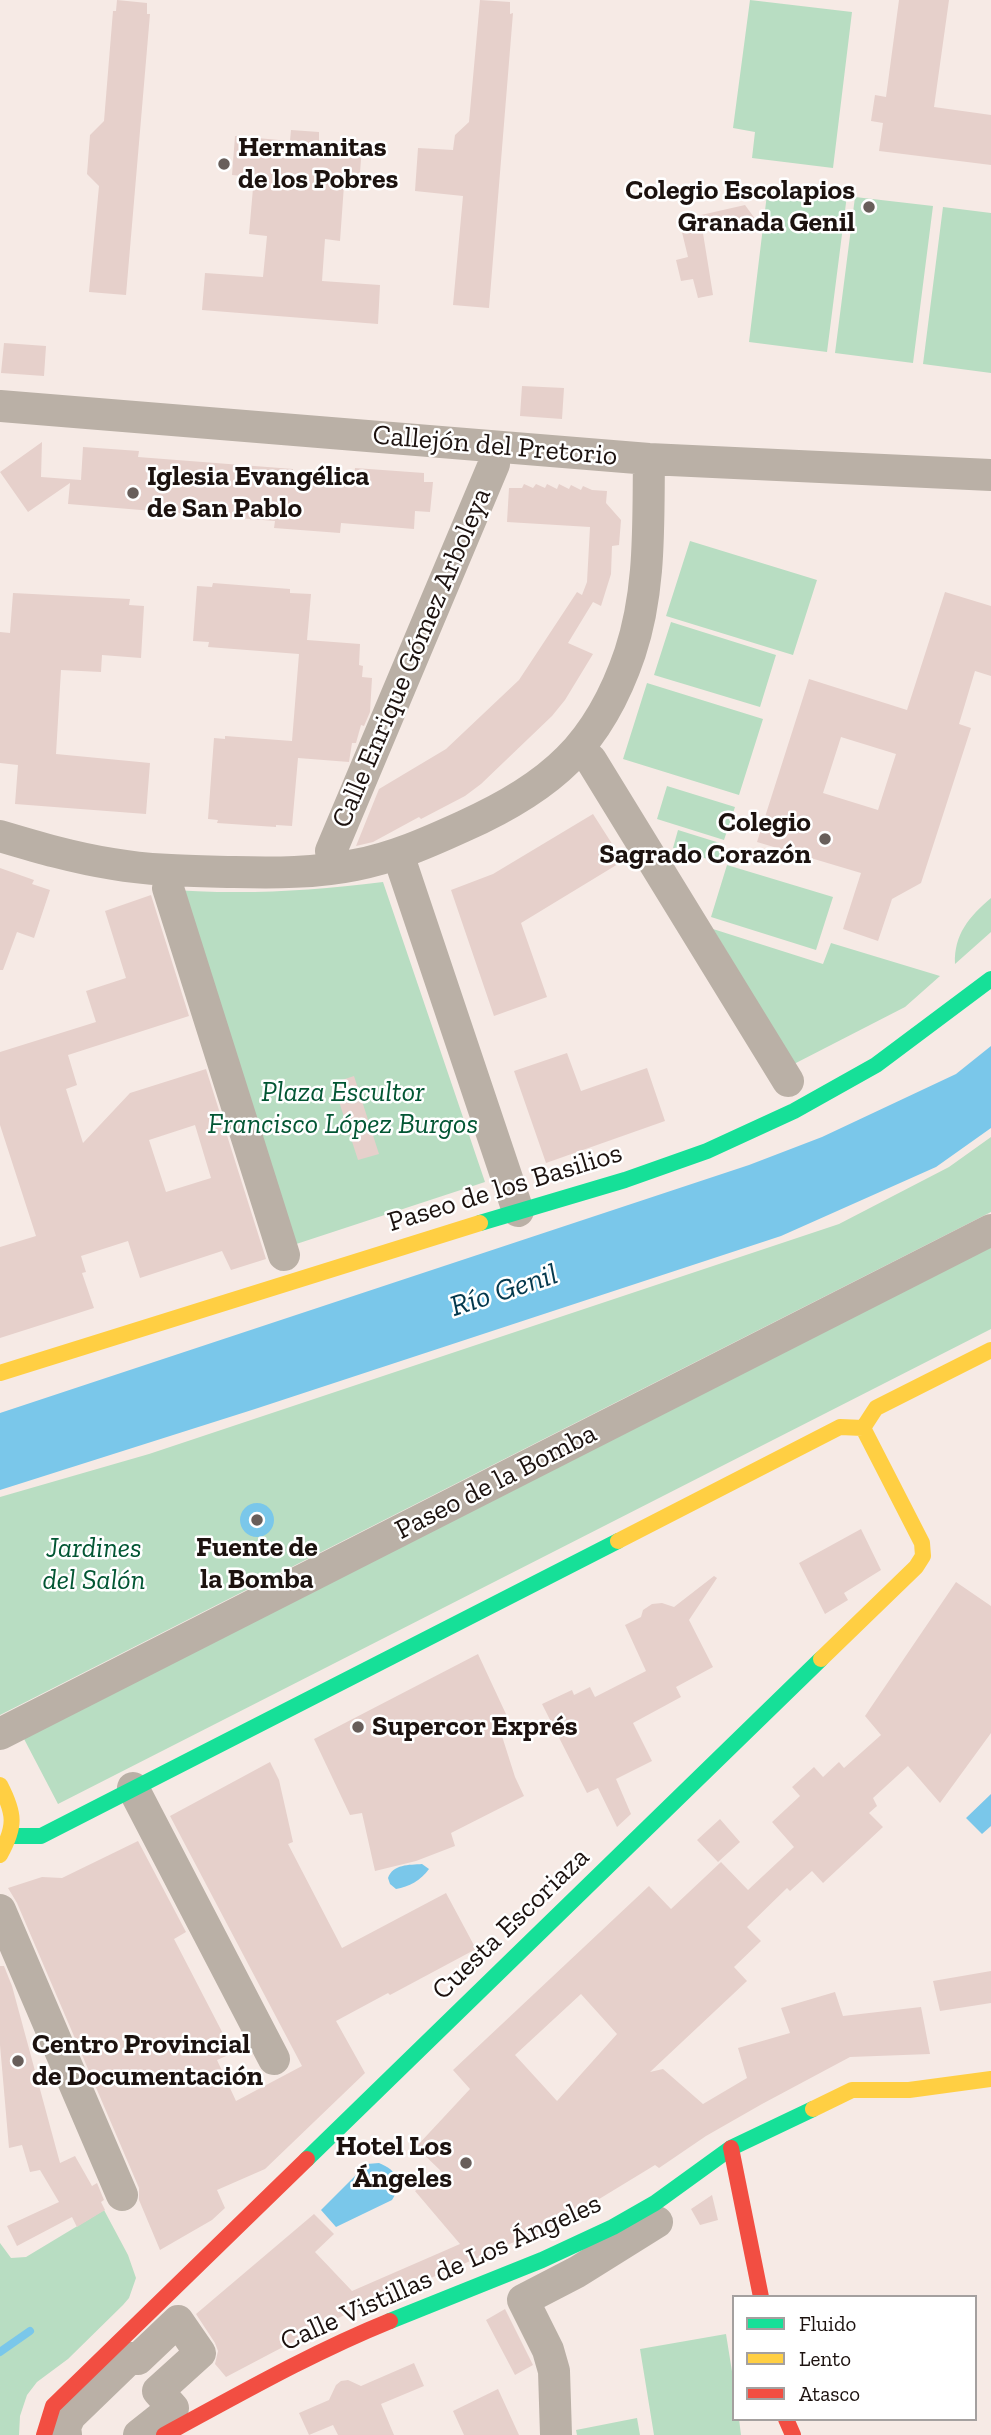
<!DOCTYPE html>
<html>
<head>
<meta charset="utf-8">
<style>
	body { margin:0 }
	#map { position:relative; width:991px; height:2435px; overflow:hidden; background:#f6eae5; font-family:"Zilla Slab",serif }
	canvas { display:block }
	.legend { position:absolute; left:732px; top:2295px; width:245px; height:126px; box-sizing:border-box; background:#fff; border:2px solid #a4a09f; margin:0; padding:9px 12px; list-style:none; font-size:21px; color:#1c120f }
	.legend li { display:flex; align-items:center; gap:14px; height:35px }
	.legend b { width:35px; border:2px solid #a4a09f }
</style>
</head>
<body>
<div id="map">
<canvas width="991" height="2435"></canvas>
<ul class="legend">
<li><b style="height:9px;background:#16e098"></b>Fluido</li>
<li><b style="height:9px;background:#ffcf43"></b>Lento</li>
<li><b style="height:9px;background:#f24e42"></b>Atasco</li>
</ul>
</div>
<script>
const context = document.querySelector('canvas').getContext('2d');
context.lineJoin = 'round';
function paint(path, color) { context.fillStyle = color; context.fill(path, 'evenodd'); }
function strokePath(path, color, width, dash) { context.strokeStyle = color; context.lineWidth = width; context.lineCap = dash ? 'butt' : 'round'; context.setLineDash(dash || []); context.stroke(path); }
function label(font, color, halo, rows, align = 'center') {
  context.font = font + ' "Zilla Slab",serif'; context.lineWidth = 5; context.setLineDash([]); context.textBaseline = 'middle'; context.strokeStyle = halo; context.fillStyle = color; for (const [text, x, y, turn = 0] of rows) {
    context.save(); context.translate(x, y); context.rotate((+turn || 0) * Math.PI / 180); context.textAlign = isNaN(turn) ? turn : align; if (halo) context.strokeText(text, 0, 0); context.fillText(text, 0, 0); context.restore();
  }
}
paint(new Path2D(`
	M 750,0 L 852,12 L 833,168 L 752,158 L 755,132 L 733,128 Z
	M 768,186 L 847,195 L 827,352 L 749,342 Z
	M 855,197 L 933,206 L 913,363 L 835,353 Z
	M 943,207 L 991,213 L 991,373 L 923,364 Z
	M 690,541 L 817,580 L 793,655 L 666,616 Z
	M 671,622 L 776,655 L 760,707 L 654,675 Z
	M 647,683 L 763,719 L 739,795 L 623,759 Z
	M 667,786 L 735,807 L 724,840 L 657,819 Z
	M 678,830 L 723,844 L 717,862 L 673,848 Z
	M 727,865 L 833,897 L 816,950 L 711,917 Z
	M 383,882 L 485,1182 L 275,1251 L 157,889 C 237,895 304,892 383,882 Z
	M 991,898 L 991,932 L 955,964 C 954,934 969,917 991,898 Z
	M 713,929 L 823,964 L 831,943 L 940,976 L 905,1007 L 794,1064 Z
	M 991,1137 L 991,1212 L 0,1715 L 0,1497 L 149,1454 L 839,1224 L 949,1167 Z
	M 991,1245 L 991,1329 L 58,1804 L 23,1737 Z
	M 104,2210 L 128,2255 L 136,2278 L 129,2298 L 123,2305 L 68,2359 L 37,2382 L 27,2395 L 20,2416 L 19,2435 L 0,2435 L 0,2243 L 11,2258 L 26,2257 Z
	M 726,2334 L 734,2384 L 734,2419 L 739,2419 L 741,2435 L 654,2435 L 640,2349 Z
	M 637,2418 L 640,2435 L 577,2435 L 576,2430 Z`), '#b8ddc2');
paint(new Path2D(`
	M 991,1046 L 991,1128 L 936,1167 L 781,1236 L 255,1409 L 0,1490 L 0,1413 L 749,1165 L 822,1137 L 956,1074 Z
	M240 1520a17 17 0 1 1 34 0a17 17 0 1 1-34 0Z
	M 991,1794 L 991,1826 L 982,1834 L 966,1818 Z
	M 422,1864 L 429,1869 C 421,1880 409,1887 396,1889 L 390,1884 L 388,1878 C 393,1864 409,1865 422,1864 Z
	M 379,2163 C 397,2170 404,2183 392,2200 L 336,2227 L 321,2210 L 367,2164 Z`), '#7ac7ea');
strokePath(new Path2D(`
	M 0,2352 L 30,2331`), '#7ac7ea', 8);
paint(new Path2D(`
	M 117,0 L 147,3 L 147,14 L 150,14 L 126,295 L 89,292 L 99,186 L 87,174 L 90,135 L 104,121 L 113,11 L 116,11 Z
	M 480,0 L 510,2 L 510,14 L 513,13 L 489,308 L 453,305 L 463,196 L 415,191 L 418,148 L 453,150 L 455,135 L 469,122 Z
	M 899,0 L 949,0 L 934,107 L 991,115 L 991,165 L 879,151 L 883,123 L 871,121 L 875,95 L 886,97 Z
	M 291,130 L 319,132 L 319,143 L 362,146 L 359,186 L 344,185 L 340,241 L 325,239 L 322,281 L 380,285 L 378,324 L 202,310 L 205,273 L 263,277 L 267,236 L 249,234 L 254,177 L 232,175 L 235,136 L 290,141 Z
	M 745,205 L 764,231 L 701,221 L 713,295 L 698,298 L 693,279 L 681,281 L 676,260 L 688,257 L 679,220 Z
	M 4,343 L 46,346 L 44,376 L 1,373 Z
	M 522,386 L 564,388 L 562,419 L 520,416 Z
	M 42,442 L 41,477 L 81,480 L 83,447 L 139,451 L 138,457 L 293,469 L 293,473 L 354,477 L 355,468 L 424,473 L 424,482 L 433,482 L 430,512 L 415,511 L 414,529 L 341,523 L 340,533 L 274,528 L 275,521 L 68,504 L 70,483 L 28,512 L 0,472 Z
	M 524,484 L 533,488 L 536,484 L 545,488 L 547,484 L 557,489 L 559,484 L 569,489 L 571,485 L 581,490 L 583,486 L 592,490 L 607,491 L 606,503 L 621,520 L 619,545 L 612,546 L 611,574 L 601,606 L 593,602 L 568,643 L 593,654 L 565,700 L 552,716 L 481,784 L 465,796 L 421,819 L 419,817 L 373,842 L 356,846 L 379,789 L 446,749 L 519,680 L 577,592 L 582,595 L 587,582 L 590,527 L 507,522 L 509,488 L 522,488 Z
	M 213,583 L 290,589 L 290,593 L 311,594 L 307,640 L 360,644 L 359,665 L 363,666 L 362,677 L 372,678 L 370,712 L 364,726 L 361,725 L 356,743 L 352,743 L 349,762 L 298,758 L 292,826 L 276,825 L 276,827 L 217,823 L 218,820 L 208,819 L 214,738 L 225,739 L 225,736 L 292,741 L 299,654 L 208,647 L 209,642 L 193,641 L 197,586 L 212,587 Z
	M 945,592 L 991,606 L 991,676 L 975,671 L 959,724 L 971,728 L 921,883 L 892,899 L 878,941 L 843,929 L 861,873 L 757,842 L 809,679 L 907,710 ZM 841,737 L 896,754 L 878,810 L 823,793 Z
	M 13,593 L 130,599 L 129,605 L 144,606 L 141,658 L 102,655 L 101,672 L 61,670 L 56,754 L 150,763 L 146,814 L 15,804 L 18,765 L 0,763 L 0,632 L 10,633 Z
	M 593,814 L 623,861 L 521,923 L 547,997 L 494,1016 L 451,890 L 493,874 Z
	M 0,868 L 34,880 L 32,884 L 50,890 L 34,938 L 17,932 L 3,970 L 0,970 Z
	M 151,895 L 189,1016 L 68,1055 L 77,1085 L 66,1089 L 83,1143 L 130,1093 L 206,1069 L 266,1259 L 231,1270 L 222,1251 L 140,1278 L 128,1241 L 81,1256 L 86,1272 L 82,1273 L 94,1308 L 0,1338 L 0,1247 L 36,1236 L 0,1125 L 0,1052 L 96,1022 L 86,991 L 126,978 L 105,911 ZM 195,1125 L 211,1178 L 166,1192 L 149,1140 Z
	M 567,1053 L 581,1091 L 647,1068 L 665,1121 L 546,1163 L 514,1071 Z
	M 354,1076 L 379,1154 L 358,1160 L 333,1083 Z
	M 861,1529 L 881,1570 L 844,1593 L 848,1600 L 825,1614 L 799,1563 Z
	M 714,1576 L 717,1578 L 689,1620 L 713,1667 L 676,1687 L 681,1697 L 633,1723 L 652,1761 L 616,1779 L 631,1814 L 617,1827 L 598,1788 L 587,1793 L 542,1704 L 572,1690 L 574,1695 L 590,1687 L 595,1697 L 646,1671 L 625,1625 L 641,1617 L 643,1610 L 652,1604 L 662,1603 L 674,1607 Z
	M 956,1582 L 991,1606 L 991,1733 L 940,1803 L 908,1766 L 873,1798 L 877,1806 L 869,1813 L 883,1827 L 823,1883 L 812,1871 L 790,1891 L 787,1888 L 747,1927 L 761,1941 L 734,1967 L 747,1981 L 650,2072 L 663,2069 L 703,2104 L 747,2078 L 738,2048 L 790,2033 L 781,2008 L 835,1992 L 843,2016 L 921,2007 L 930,2054 L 850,2057 L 762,2104 L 706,2136 L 659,2168 L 655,2165 L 563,2221 L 338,2318 L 226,2377 L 215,2364 L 218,2351 L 215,2343 L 196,2314 L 314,2214 L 334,2234 L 315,2252 L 352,2291 L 460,2244 L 415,2191 L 442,2172 L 416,2147 L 470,2089 L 453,2070 L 649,1886 L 671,1909 L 721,1862 L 748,1890 L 794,1847 L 772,1822 L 800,1796 L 792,1787 L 814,1767 L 823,1777 L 839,1762 L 844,1768 L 881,1735 L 865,1716 ZM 581,1994 L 617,2034 L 557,2101 L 515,2055 Z
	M 478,1654 L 512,1727 L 501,1733 L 515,1777 L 524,1796 L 451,1833 L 455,1846 L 416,1861 L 375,1871 L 362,1813 L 350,1815 L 314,1739 Z
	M 270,1762 L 279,1780 L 293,1842 L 288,1844 L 342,1948 L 446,1893 L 476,1949 L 390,1995 L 388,1993 L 336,2021 L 365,2073 L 265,2169 L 217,2190 L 225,2208 L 212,2220 L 160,2250 L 139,2200 L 139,2188 L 17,1903 L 8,1888 L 42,1877 L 62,1878 L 138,1841 L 186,1932 L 174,1939 L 233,2053 L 217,2060 L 236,2101 L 302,2066 L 170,1816 Z
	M 720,1819 L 740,1842 L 718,1862 L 697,1840 Z
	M 0,1966 L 4,1966 L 12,1986 L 60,2163 L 75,2156 L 92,2186 L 97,2183 L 104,2200 L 101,2202 L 105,2210 L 77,2227 L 72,2217 L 17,2246 L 7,2226 L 59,2202 L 40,2170 L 30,2172 L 22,2145 L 9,2148 L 0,2045 Z
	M 991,1971 L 991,2003 L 940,2011 L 933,1981 Z
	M 712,2195 L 718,2220 L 700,2225 L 691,2209 Z
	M 505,2309 L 533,2365 L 515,2375 L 486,2320 Z
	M 414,2363 L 424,2386 L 381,2404 L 394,2435 L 338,2435 L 333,2425 L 309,2435 L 299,2413 L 329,2400 L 336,2385 L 341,2381 L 348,2380 L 361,2386 Z
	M 498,2389 L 519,2435 L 464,2435 L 453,2411 Z`), '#e6d0cb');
strokePath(new Path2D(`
	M 0,406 L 649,459 L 991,475
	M 591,760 L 788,1081
	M 0,836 C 37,847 74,858 113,864 C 153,871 194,871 234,872 C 274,873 316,873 355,865 C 393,858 429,842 464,826 C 551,787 599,745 630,653 C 651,590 648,524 649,459
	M 331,851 L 494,464
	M 398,854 L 518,1211
	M 168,888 L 284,1255
	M 0,1734 L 991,1230
	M 133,1788 L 274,2059
	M 0,1910 L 122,2195
	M 66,2435 L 65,2427 L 70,2416 L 130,2358 L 138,2359 L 178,2321 L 200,2353 L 158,2391 L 173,2408 L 139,2435
	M 556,2435 L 554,2371 L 548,2350 L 523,2300 L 577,2272 L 657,2222`), '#bab0a6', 32);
strokePath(new Path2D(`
	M 480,1223 L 625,1180 L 707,1151 L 794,1111 L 876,1065 L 991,979
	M 12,1836 L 41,1836 L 618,1541
	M 307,2159 L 821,1659
	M 390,2321 L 542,2260 L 613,2227 L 655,2203 L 731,2148 L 813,2109`), '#16e098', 16);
strokePath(new Path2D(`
	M 0,1373 L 480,1223
	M 618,1541 L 840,1427 L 863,1428 L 876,1408 L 991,1350
	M 821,1659 L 916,1567 L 923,1556 L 922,1543 L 863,1428
	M 0,1785 C 15,1814 16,1826 0,1855
	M 813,2109 L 852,2090 L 909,2090 L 991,2079`), '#ffcf43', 16);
strokePath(new Path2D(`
	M 731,2148 L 761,2297
	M 786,2419 L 793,2435
	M 44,2435 L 53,2406 L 307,2159
	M 164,2435 C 238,2395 311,2353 390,2321`), '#f24e42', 16);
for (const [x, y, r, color] of [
	[224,164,7,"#685e5a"],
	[869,207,7,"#685e5a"],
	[133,493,7,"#685e5a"],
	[825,839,7,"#685e5a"],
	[257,1520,7,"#685e5a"],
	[358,1727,7,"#685e5a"],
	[18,2061,7,"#685e5a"],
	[466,2163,7,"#685e5a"]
]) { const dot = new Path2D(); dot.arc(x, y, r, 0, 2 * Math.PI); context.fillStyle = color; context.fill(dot); strokePath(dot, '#fff', 2.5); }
label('bold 28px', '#1c120f', '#fff', [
	["Hermanitas",238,148],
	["de los Pobres",238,180],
	["Colegio Escolapios",855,191,"right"],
	["Granada Genil",855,223,"right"],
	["Iglesia Evangélica",147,477],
	["de San Pablo",147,509],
	["Colegio",811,823,"right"],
	["Sagrado Corazón",811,855,"right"],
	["Fuente de",257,1548,"center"],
	["la Bomba",257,1580,"center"],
	["Supercor Exprés",372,1727],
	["Centro Provincial",32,2045],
	["de Documentación",32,2077],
	["Hotel Los",452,2147,"right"],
	["Ángeles",452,2179,"right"]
], 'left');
label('28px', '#1c120f', '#fff', [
	["Callejón del Pretorio",495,446,5],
	["Calle Enrique Gómez Arboleya",412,658,-67],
	["Paseo de los Basilios",505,1188,-17],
	["Paseo de la Bomba",496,1482,-27],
	["Cuesta Escoriaza",511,1924,-44],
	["Calle Vistillas de Los Ángeles",441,2273,-24]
]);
label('italic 28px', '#025633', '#fff', [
	["Plaza Escultor",343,1093],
	["Francisco López Burgos",343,1125],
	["Jardines",94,1549],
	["del Salón",94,1581]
]);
label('italic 30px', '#04384d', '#fff', [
	["Río Genil",504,1291,-18]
]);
</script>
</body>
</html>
